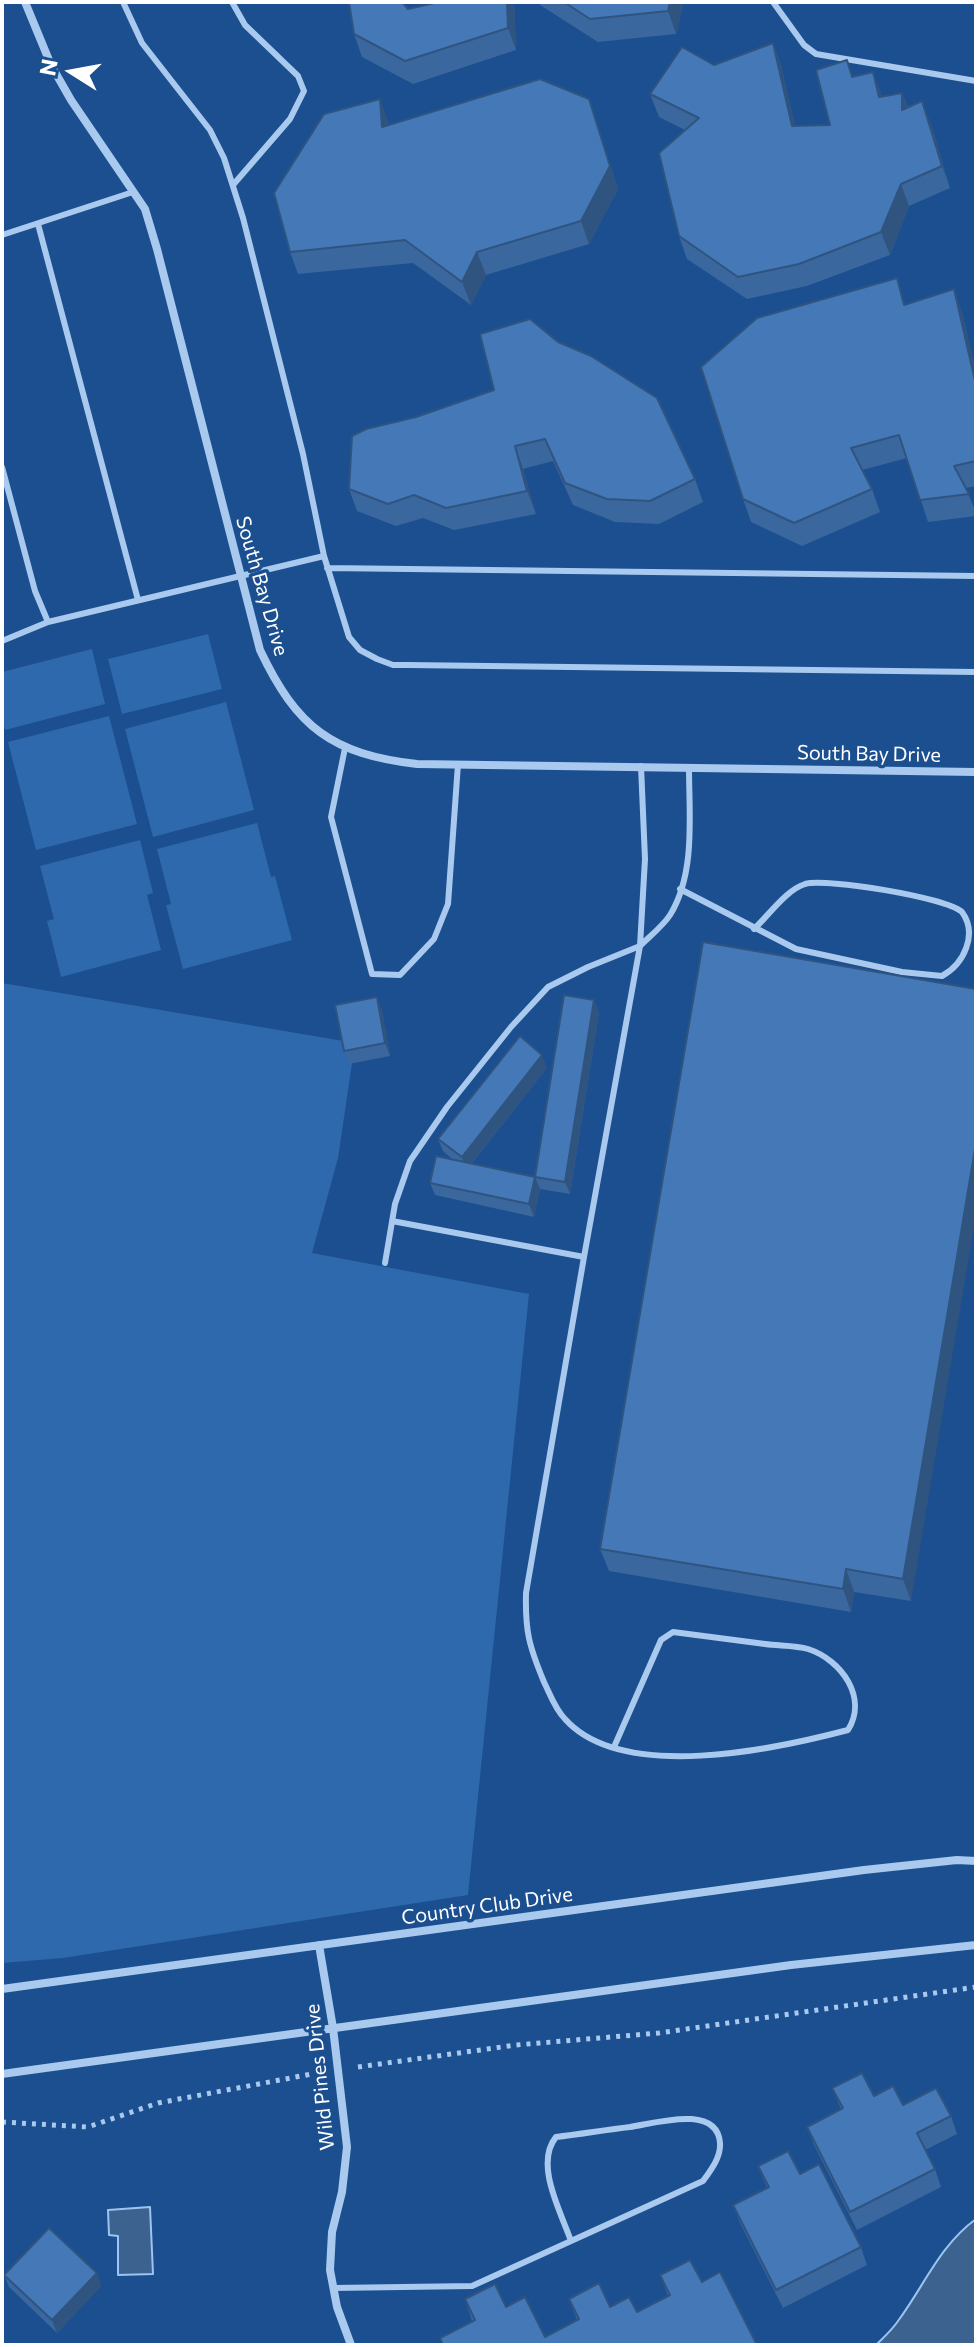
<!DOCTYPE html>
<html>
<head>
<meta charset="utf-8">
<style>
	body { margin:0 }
	#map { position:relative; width:978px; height:2347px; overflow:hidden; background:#1b4f8f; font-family:Commissioner,sans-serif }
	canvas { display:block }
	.frame { position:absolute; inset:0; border:4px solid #fff; pointer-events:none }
	.north { position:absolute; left:32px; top:32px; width:80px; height:80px; -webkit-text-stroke:6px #1b4f8f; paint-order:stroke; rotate:281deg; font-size:22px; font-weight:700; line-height:32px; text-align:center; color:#fff }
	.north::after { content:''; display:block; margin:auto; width:28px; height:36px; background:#fff; clip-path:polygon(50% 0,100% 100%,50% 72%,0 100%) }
</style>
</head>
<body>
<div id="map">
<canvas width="978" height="2347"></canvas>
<div class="frame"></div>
<div class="north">N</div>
</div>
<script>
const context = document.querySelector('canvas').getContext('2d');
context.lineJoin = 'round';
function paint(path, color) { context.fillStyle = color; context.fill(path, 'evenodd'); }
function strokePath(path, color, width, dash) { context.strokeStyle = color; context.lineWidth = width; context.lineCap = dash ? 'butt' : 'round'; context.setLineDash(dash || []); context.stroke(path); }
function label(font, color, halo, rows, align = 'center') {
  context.font = font + ' Commissioner,sans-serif'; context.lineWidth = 7; context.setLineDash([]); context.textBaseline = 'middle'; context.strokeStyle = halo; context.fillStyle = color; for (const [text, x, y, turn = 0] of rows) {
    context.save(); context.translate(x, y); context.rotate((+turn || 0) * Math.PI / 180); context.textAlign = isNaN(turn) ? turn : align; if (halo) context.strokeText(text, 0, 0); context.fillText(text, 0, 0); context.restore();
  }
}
paint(new Path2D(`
	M 208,634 L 222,689 L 122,714 L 108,659 Z
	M 92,649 L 105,704 L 5,730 L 2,717 L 2,672 Z
	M 226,702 L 254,810 L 153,837 L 125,729 Z
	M 109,716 L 137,824 L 36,850 L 8,742 Z
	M 257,823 L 271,877 L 275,876 L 292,940 L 183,969 L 166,905 L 171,904 L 157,849 Z
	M 140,840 L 153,893 L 147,895 L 161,950 L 61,977 L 47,921 L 54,919 L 40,866 Z
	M 2,983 L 355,1043 L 338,1158 L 312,1253 L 529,1294 L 468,1895 L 63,1958 L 2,1963 Z`), '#2e69ad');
const water = new Path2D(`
	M 150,2207 L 153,2274 L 118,2275 L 118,2236 L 109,2235 L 108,2210 Z
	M 976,2219 L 976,2345 L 876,2345 C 884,2337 892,2330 898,2321 C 924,2286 940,2245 976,2219 Z`);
paint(water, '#3c6290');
strokePath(water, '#9cc4f0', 2);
strokePath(new Path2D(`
	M 358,2067 L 516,2045 L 659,2033 L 976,1987
	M 2,2122 L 88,2127 L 158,2103 L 317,2073`), '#a9c9ee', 5, [4, 6]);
strokePath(new Path2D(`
	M 123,2 L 142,43 L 210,130 L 224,158 L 243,218 L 303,454 L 324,556 L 349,637 L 360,650 L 377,659 L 393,665 L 407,665 L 976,672
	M 232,2 L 245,25 L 298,76 L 304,91 L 290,119 L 233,185
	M 773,2 L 804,45 L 816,54 L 976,81
	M 38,224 L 138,600
	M 2,235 L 133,192
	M 2,467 L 35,591 L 48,622
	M 327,568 L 976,576
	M 2,641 L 48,622 L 324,556
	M 345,748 L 331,817 L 372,974 L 400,975 L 434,939 L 448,904 L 458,764
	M 680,889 L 796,949 L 902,972 L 942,976 C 964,964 978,934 962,912 C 945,897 826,878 805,884 C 786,890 769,915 754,929
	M 392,1221 L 584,1257 L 526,1593 C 525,1631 529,1646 544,1682 C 550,1694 555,1709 565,1719 C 622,1783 776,1749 848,1730 C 868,1698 842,1660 808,1649 C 795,1645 779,1646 765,1644 C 735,1640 704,1636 673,1632 L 661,1640 L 614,1747
	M 584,1257 L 640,946 C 649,937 663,926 670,915 C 696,873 689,814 689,768
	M 385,1263 L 395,1204 L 410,1161 L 447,1107 L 511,1027 L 548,987 L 588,967 L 640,946 L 645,859 L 641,766
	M 333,2288 L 472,2286 L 703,2181 C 711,2170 721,2157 720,2143 C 717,2104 656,2123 630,2127 C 605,2130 581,2134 556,2137 C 534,2164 561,2212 571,2241`), '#a9c9ee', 6);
strokePath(new Path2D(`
	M 25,2 L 51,65 L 71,100 L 145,209 L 157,249 L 260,650 C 297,728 332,754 417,764 L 976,772
	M 319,1945 L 333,2028 L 347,2147 L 342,2192 L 332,2232 L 330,2270 L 337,2307 L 351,2345
	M 2,1989 L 864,1870 L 957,1860 L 976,1861
	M 2,2074 L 791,1965 L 976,1945`), '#a9c9ee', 8);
paint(new Path2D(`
	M 514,2 L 516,50 L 413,84 L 362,57 L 354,34 L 408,9 Z
	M 540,2 L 684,2 L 676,34 L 598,42 L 540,5 Z
	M 773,43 L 781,65 L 795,126 L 830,125 L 847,60 L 853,77 L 882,96 L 902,93 L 908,107 L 931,124 L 950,188 L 909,206 L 890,255 L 807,286 L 747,299 L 687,259 L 679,236 L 685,130 L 659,117 L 650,94 L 714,65 Z
	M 589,99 L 618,189 L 589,244 L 486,275 L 471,305 L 413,263 L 298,274 L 290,252 L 388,121 L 389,125 Z
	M 906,304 L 962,312 L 976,373 L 976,486 L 966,488 L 976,513 L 976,516 L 928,522 L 907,458 L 862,470 L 872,489 L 880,512 L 802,546 L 751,522 L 743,499 Z
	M 494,390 L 695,479 L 703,502 L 659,524 L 615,522 L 573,505 L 553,461 L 523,469 L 536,514 L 454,530 L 423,518 L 396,526 L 357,511 L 349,489 L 416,417 Z
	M 976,989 L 911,1601 L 854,1592 L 851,1612 L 609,1571 L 600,1549 Z
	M 594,1000 L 599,1013 L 570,1194 L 540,1189 L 534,1217 L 435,1195 L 430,1183 L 452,1159 L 443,1151 L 438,1139 L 547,1068 L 472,1163 L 535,1177 Z
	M 382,1010 L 390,1056 L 349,1064 L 344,1051 Z
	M 832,2088 L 874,2096 L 903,2105 L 951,2116 L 957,2134 L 925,2150 L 935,2169 L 941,2187 L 857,2230 L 814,2145 L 807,2127 L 841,2109 Z
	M 758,2166 L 800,2174 L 861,2247 L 867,2265 L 783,2308 L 740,2223 L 733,2205 L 767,2188 Z
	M 97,2273 L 101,2286 L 57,2333 L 9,2287 L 4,2275 Z
	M 660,2275 L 702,2282 L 757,2345 L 442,2345 L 440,2338 L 472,2321 L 465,2299 L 506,2307 L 545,2337 L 577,2320 L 569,2299 L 637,2312 L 668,2296 Z`), '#3a679d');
paint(new Path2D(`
	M 507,2 L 514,2 L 516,50 L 508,28 Z
	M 670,2 L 684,2 L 676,34 L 668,11 Z
	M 773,43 L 781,65 L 801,149 L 792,126 Z
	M 873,72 L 882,95 L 887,119 L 879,97 Z
	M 902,93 L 911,115 L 902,110 Z
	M 380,99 L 388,121 L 390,150 L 382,127 Z
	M 589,99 L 618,189 L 589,244 L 581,221 Z
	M 922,101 L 931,124 L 950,188 L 942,166 Z
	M 901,184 L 909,206 L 890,255 L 881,232 Z
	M 477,252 L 486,275 L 471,305 L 462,282 Z
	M 954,289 L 962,312 L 976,373 L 976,385 Z
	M 515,446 L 523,469 L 536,514 L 527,491 Z
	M 377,997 L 382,1010 L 390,1056 L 385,1043 Z
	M 594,1000 L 599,1013 L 570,1194 L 565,1182 Z
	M 542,1055 L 547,1068 L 466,1170 L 462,1157 Z
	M 976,1143 L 976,1215 L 911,1601 L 903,1579 Z
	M 535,1177 L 540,1189 L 534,1217 L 529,1204 Z
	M 846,1569 L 854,1592 L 851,1612 L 843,1589 Z
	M 97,2273 L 101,2286 L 57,2333 L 52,2320 Z`), '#305480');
const building = new Path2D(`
	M 349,2 L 402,2 L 408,9 L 439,2 L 507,2 L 508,28 L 405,61 L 354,34 Z
	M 564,2 L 670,2 L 668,11 L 590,19 Z
	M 773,43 L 792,126 L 830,125 L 816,70 L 847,60 L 852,77 L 873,72 L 879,97 L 902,93 L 902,110 L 922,101 L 942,166 L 901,184 L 881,232 L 799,264 L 738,277 L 679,236 L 659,153 L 699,118 L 650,94 L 682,47 L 714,65 Z
	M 540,79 L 589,99 L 610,166 L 581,221 L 477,252 L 462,282 L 405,240 L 290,252 L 274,193 L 324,114 L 380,99 L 382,127 Z
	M 897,278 L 904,305 L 954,289 L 976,385 L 976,461 L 954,466 L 969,494 L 920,500 L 899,435 L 851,448 L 872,489 L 794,523 L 743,499 L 701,367 L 757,318 Z
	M 530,319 L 558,342 L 591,356 L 657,398 L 695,479 L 650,501 L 607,499 L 565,483 L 545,439 L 515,446 L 527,491 L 446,508 L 414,495 L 388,504 L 349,489 L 352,436 L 366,429 L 416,417 L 494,390 L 480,334 Z
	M 703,942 L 976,989 L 976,1143 L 903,1579 L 846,1569 L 843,1589 L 600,1549 Z
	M 564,995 L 594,1000 L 565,1182 L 535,1177 Z
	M 377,997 L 385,1043 L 344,1051 L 335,1005 Z
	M 520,1036 L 542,1055 L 462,1157 L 438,1139 Z
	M 436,1156 L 535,1177 L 529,1204 L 430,1183 Z
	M 862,2073 L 874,2096 L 893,2086 L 903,2105 L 936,2088 L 951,2116 L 917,2133 L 935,2169 L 850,2212 L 807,2127 L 843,2108 L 832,2088 Z
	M 788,2151 L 800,2174 L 819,2164 L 861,2247 L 776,2290 L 733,2205 L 769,2187 L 758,2166 Z
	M 49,2228 L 97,2273 L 52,2320 L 4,2275 Z
	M 690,2260 L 702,2282 L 720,2272 L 757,2345 L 443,2345 L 440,2338 L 475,2320 L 465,2299 L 495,2284 L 506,2307 L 525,2297 L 545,2337 L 579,2319 L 569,2299 L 599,2283 L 610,2307 L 629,2297 L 637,2312 L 670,2295 L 660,2275 Z`);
paint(building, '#4478b7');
strokePath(building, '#305480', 2);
label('20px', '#fff', '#1b4f8f', [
	["South Bay Drive",262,586,74],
	["South Bay Drive",869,754,1],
	["Country Club Drive",487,1906,-8],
	["Wild Pines Drive",320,2077,-96]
]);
</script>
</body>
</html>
